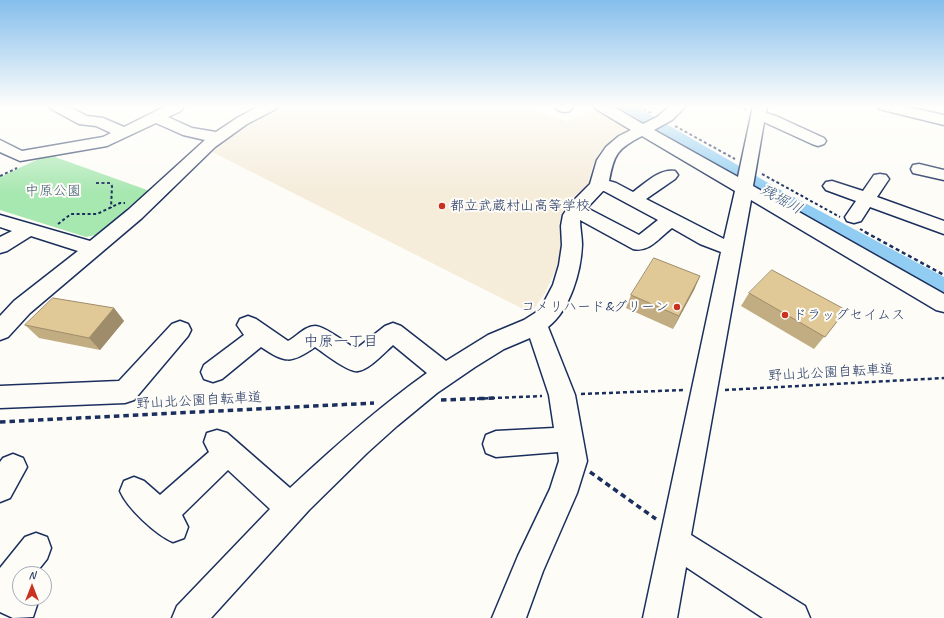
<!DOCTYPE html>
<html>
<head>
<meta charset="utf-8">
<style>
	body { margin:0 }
	#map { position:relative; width:944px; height:618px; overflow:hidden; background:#fdfcf7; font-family:Caveat,sans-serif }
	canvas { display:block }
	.north { position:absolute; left:12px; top:566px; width:40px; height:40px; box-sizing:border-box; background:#fdfcf7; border:1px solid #a3aaba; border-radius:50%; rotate:0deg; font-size:11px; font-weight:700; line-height:16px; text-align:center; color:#1b2f5e }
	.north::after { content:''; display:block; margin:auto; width:14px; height:18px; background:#c8321e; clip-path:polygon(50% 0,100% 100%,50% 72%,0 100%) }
</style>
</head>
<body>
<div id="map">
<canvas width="944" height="618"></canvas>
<div class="north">N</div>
</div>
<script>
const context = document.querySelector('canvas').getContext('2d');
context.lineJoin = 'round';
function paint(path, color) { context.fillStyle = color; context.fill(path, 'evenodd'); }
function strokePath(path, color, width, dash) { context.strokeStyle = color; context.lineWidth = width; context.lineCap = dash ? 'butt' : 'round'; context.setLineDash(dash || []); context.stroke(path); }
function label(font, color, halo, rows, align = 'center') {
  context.font = font + ' Caveat,"Klee One",sans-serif'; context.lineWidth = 4; context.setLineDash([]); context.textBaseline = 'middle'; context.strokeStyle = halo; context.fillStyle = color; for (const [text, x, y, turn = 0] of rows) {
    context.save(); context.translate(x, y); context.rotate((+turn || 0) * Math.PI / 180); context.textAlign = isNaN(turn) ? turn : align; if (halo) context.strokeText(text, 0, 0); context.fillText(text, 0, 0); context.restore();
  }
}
paint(new Path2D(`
	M 286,106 L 522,106 L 568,122 L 597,109 L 633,131 L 607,144 L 599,153 L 593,165 L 588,185 L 571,199 L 562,212 L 559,227 L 562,246 L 556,269 L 545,293 L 531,313 L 212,152 L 230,137 L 251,124 Z`), '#f5ecda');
paint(new Path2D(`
	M 64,152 L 55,157 L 150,191 L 100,234 L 86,237 L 0,210 L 0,177 L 49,154 Z`), '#a7e7b0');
paint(new Path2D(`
	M 612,106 L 635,106 L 729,160 L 775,187 L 944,277 L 944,299 L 934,296 L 759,197 L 715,168 L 614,110 Z`), '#91cdf2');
const minor = new Path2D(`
	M 49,106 L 68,106 L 87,116 L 103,118 L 124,127 L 166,106 L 182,106 L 183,108 L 181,111 L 168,117 L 192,128 L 216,132 L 237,118 L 259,106 L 278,106 L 276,109 L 247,124 L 215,147 L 142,218 L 30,313 L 8,337 L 0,340 L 0,316 L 14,301 L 78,251 L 31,236 L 7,251 L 0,253 L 0,237 L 12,231 L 0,227 L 0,215 L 90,241 L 128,210 L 205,140 L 183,135 L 156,123 L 107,146 L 20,161 L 0,152 L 0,140 L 22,151 L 103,137 L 111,133 L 96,126 L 79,124 L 51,109 Z
	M 554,106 L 571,106 L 572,108 L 570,111 C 564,113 558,112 554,106 Z
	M 594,106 L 612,106 L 643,124 L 657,117 L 670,106 L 686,106 L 672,120 L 654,130 L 738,177 L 753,106 L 767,106 L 766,113 L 776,116 L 824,138 L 826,141 L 824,144 L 818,146 L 812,144 L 764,122 L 753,186 L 944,294 L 944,312 L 936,310 L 751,200 L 691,535 L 805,606 L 810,618 L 763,618 L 686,567 L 677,618 L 643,618 L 721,252 L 700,244 L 672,228 C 660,237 649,253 633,249 L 580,220 C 580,228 582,237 582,245 C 581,272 570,310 548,327 L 575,395 L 587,461 L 577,493 L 543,571 L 526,618 L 492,618 L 518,556 L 550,489 L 559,461 L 558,452 L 496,457 L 486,453 L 483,444 L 486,435 L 496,431 L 554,428 L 549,395 L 530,338 L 504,349 L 475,367 L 437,393 L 397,426 L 367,453 L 309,510 L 211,618 L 172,618 L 177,606 L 270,509 L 228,470 L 182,515 L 188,527 L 184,538 L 173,542 C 156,535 127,508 120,491 L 124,481 L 134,477 L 144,481 L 160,495 L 209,452 L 204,442 L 207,433 L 217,430 L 227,433 L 290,488 C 334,447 378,408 427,373 L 393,345 C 385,352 369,370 358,371 C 349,373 324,353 315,347 C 291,364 285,363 261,347 L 222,379 L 213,382 L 204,379 L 201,372 L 204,365 L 244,335 L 237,325 L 240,319 L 248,316 L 256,319 L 288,341 C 296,337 305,326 315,326 C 325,326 347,344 356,349 L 385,326 L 393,323 L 401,326 L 446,361 L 488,335 L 524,320 L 535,313 L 542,306 L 553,285 L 559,265 L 562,245 L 561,226 L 563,215 L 571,203 L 590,184 L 597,160 L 606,147 L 619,136 L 631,130 L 596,109 ZM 642,136 L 735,191 L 724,239 L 646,199 L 675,179 L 678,175 L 675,171 C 660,168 644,184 633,192 L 616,183 L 609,181 C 614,154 617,149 642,136 ZM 603,191 L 604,191 L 658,220 L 639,235 L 587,208 Z
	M 877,106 L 904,106 L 944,115 L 944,125 L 879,109 Z
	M 919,164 L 944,170 L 944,180 L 913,173 L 911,169 L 913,165 Z
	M 880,174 L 886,175 L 889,179 L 877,197 L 944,221 L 944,234 L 870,207 L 861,221 L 854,223 L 847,221 L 845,217 L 856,201 L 826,190 L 823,186 L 826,182 L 832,181 L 863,191 L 874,175 Z
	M 180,321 L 188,324 L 191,330 L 188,336 L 134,400 L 125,403 L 0,408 L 0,386 L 119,381 L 172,324 Z
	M 13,454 L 23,458 L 27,467 L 10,498 L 0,502 L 0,462 L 3,458 Z
	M 36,533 L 47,537 L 51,548 L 47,559 L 35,574 L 20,574 L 20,598 L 35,598 L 37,605 L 33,617 L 13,618 L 0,612 L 0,568 L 25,537 Z`);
strokePath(minor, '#1b2f5e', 3);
strokePath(new Path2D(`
	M 639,106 L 651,113
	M 739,106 L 746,110
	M 675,126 L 735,159
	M 762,174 L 840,217
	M 0,176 L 17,168
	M 96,183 L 110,183 L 112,186 L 111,208
	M 58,224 L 71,214 L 97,214 L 120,203 L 125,203
	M 860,229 L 867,233`), '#1b2f5e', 2, [3, 2.5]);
strokePath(new Path2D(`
	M 865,232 L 944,275
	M 725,390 L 944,378
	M 581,394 L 684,390
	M 470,399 L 542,396`), '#1b2f5e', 2.5, [4, 3]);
strokePath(new Path2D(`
	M 441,400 L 495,398
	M 0,422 L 374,403
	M 590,472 L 656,519`), '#1b2f5e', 3.5, [5.5, 4]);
paint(minor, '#fdfcf7');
paint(new Path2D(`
	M 700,276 L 694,290 L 673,329 L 626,308 L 631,295 Z
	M 749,293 L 846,310 L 814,349 L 741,306 Z
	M 114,308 L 124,321 L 100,350 L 39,338 L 25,325 Z`), '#c2ac82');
paint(new Path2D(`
	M 700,276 L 694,290 L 673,329 L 679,316 Z
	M 114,308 L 124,321 L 100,350 L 89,338 Z`), '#9e8c6a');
const building = new Path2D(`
	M 654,258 L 700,276 L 679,316 L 631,295 Z
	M 772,270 L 846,310 L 825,337 L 749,293 Z
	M 53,298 L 114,308 L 89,338 L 25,325 Z`);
paint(building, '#e1c897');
strokePath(building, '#9e8c6a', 1);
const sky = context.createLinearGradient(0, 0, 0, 193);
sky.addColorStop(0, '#85beec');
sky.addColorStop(0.55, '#fefefb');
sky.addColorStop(1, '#fefefb00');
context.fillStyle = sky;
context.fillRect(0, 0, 944, 193);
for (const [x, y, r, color] of [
	[442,206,4,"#c8321e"],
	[677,307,4,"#c8321e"],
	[785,315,4,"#c8321e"]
]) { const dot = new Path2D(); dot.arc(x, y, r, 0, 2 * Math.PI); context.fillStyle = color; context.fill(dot); strokePath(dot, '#fdfcf7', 1.5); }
label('14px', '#3e5d72', '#fdfcf7', [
	["中原公園",53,191]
]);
label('14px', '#1b2f5e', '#fdfcf7', [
	["都立武蔵村山高等学校",450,206],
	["コメリハード&グリーン",669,307,"right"],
	["ドラッグセイムス",793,315]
], 'left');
label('14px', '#1b2f5e', '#fdfcf7', [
	["野山北公園自転車道",831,373,-3],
	["野山北公園自転車道",199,401,-3]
]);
label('italic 15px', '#385683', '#fdfcf7', [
	["残堀川",781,200,29]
]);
label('15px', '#1b2f5e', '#fdfcf7', [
	["中原一丁目",341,342]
]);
</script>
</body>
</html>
